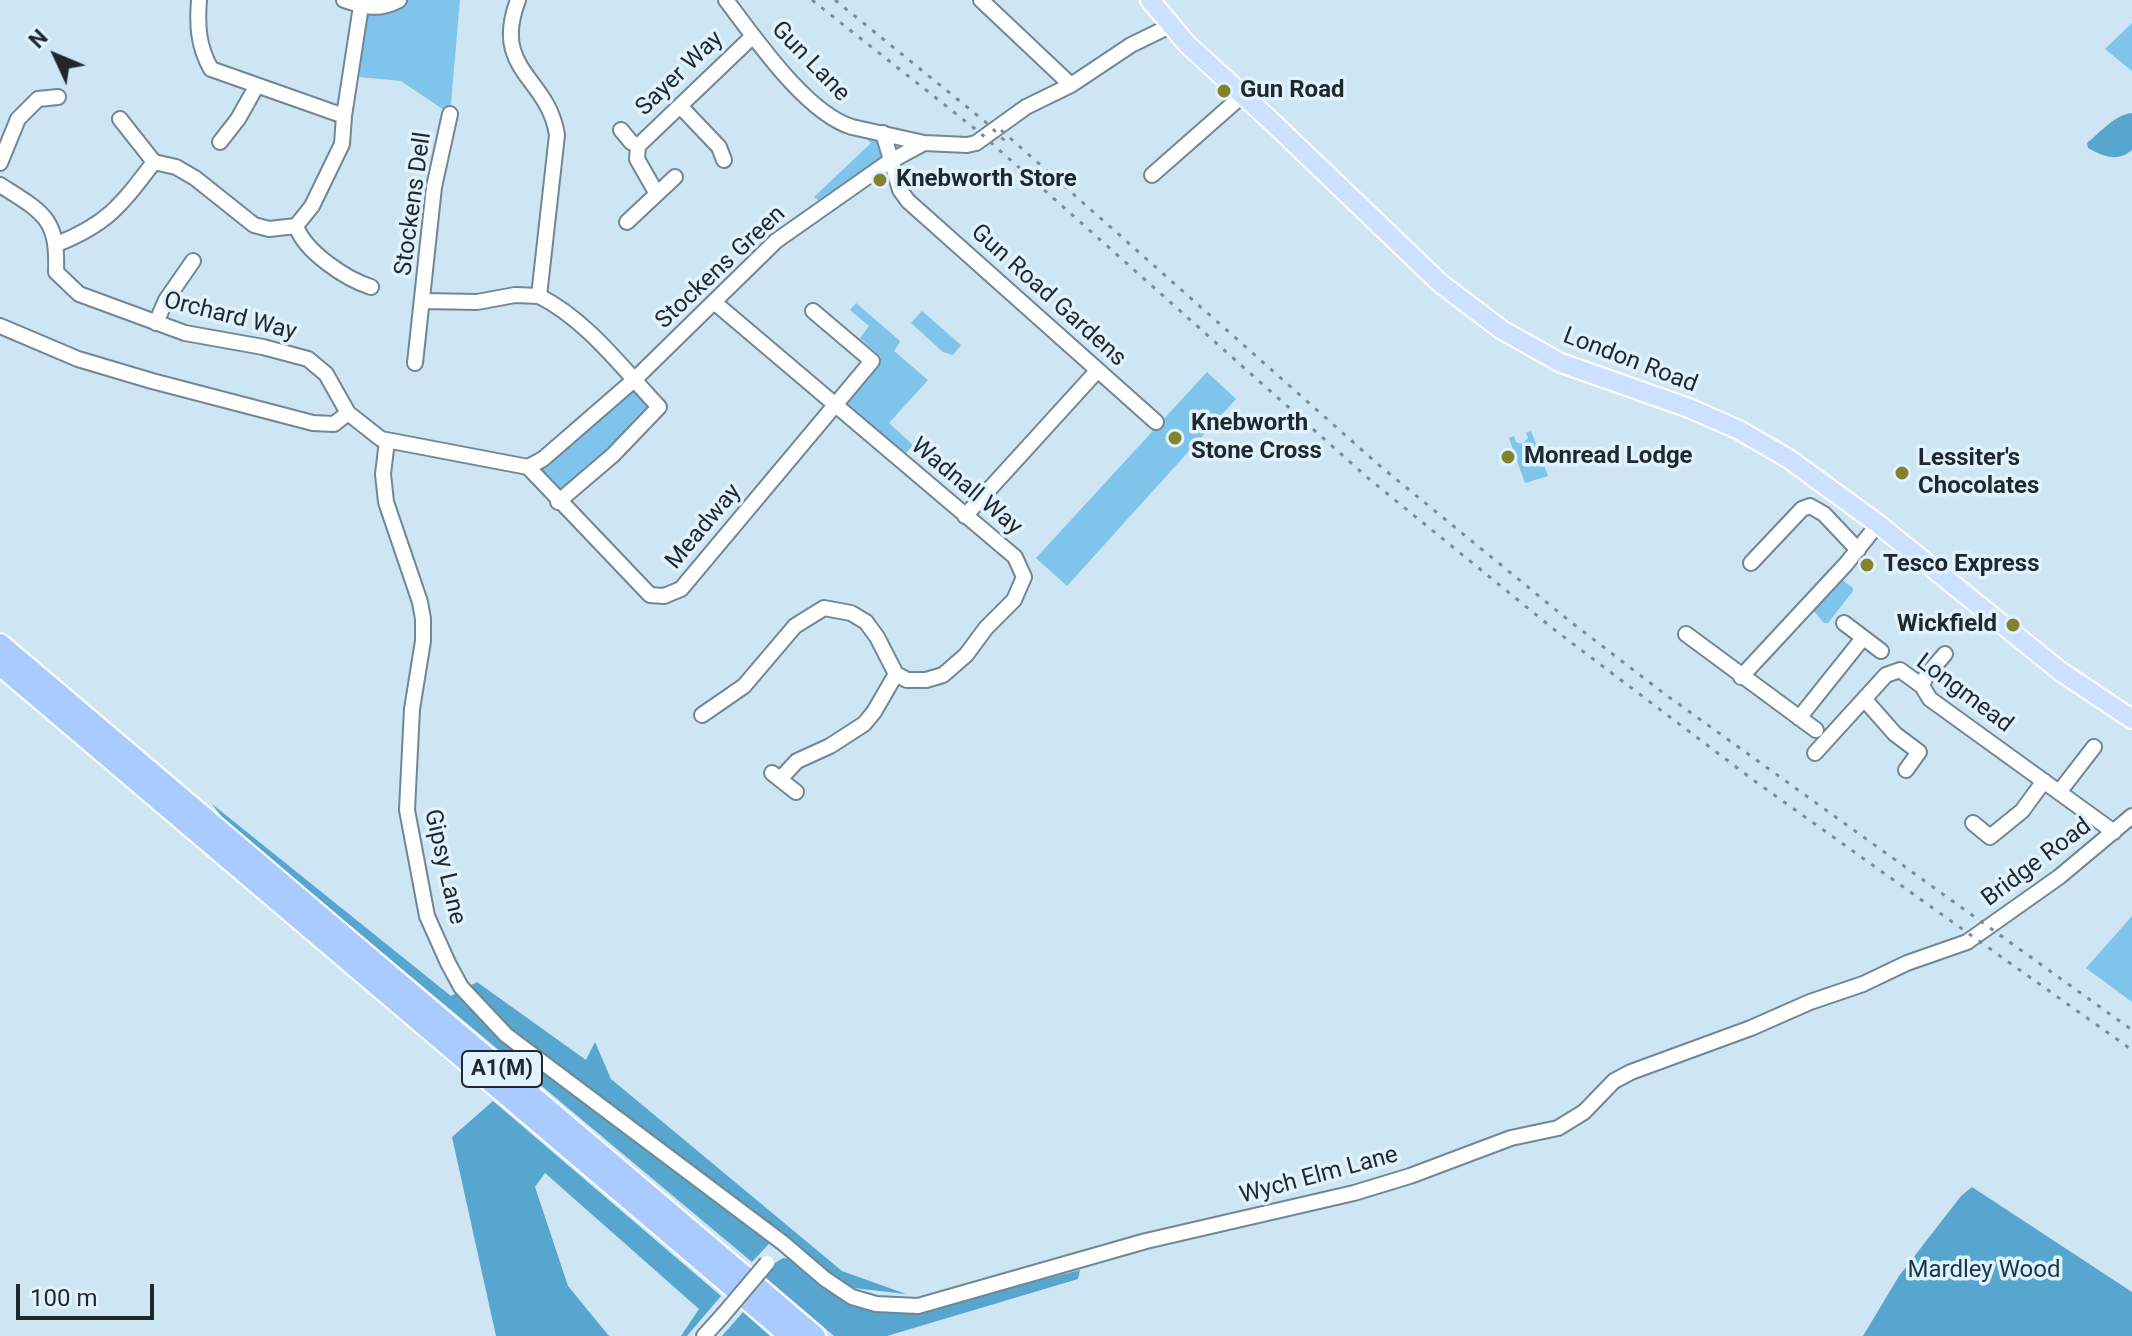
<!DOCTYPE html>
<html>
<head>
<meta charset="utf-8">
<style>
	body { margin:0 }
	#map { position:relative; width:2132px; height:1336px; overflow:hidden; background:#cee5f3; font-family:Roboto,sans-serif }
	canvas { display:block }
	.north { position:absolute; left:16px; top:16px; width:80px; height:80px; -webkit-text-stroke:6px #dff2fd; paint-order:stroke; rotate:314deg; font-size:22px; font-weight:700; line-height:32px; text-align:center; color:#1f282d }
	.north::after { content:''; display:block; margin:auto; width:28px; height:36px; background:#1f282d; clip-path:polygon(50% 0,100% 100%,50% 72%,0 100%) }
	.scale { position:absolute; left:16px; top:1284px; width:138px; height:36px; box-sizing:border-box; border:4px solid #1f282d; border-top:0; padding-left:10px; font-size:24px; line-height:28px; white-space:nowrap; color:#1f282d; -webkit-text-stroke:6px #dff2fd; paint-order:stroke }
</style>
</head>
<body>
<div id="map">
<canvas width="2132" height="1336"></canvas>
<div class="north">N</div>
<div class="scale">100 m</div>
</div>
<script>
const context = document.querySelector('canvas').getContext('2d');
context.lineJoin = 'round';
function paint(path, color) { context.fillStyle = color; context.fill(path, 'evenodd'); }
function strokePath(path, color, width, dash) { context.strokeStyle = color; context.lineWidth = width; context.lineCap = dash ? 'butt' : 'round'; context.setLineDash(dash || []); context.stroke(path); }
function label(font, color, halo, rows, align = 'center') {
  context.font = font + ' Roboto,sans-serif'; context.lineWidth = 7; context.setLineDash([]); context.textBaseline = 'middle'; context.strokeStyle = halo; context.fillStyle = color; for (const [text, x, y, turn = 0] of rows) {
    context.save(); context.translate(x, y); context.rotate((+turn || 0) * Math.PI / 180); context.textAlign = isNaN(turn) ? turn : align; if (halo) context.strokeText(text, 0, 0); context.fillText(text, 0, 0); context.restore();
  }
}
paint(new Path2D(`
	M 406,0 L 460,0 L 450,114 L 401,81 L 359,77 L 367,13 Z
	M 2132,23 L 2132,71 L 2105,49 Z
	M 861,133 L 877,136 L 884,154 L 882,158 L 821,202 L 814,197 L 871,143 Z
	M 856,303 L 899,340 L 900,342 L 894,351 L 928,380 L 889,423 L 913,445 L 905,454 L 901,454 L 846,404 L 847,396 L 881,357 L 860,338 L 869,326 L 850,310 Z
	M 922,311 L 961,345 L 953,355 L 943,352 L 911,323 Z
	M 1207,372 L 1236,399 L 1067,586 L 1036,558 Z
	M 634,386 L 653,407 L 608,454 L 561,492 L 541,471 Z
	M 1531,431 L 1548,476 L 1525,483 L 1509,438 L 1514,436 L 1516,442 L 1522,444 L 1528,438 L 1526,433 Z
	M 1841,579 L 1853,588 L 1853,591 L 1828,623 L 1824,623 L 1812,609 Z
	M 2132,916 L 2132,1002 L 2086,968 Z`), '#7ec4eb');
paint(new Path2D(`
	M 2132,113 L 2132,150 C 2117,163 2103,156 2088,148 L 2087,143 C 2101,132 2114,115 2132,113 Z
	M 212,804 L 451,996 L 477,982 L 586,1060 L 595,1042 L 611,1079 L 842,1271 L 906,1294 L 845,1287 L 780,1232 L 752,1262 L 225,821 Z
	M 493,1101 L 721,1296 L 687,1336 L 681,1336 L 699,1309 L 545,1173 L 535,1187 L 568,1286 L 609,1336 L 496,1336 L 452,1137 Z
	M 1972,1187 L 2132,1292 L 2132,1336 L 1863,1336 L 1899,1276 L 1961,1196 Z
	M 783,1258 L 791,1259 C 816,1280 841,1303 873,1311 C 889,1315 908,1312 924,1310 L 1080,1270 L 1078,1279 L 887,1336 L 834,1336 L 765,1277 L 775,1263 Z
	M 743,1312 L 770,1336 L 722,1336 Z`), '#57a6cf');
const minor = new Path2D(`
	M 199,0 C 197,25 198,46 211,69 L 344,116
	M 344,0 C 364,7 379,11 399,0
	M 518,0 C 491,71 548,76 557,135 L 539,296 C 587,320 623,369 659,407 L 613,455 L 558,502
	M 726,0 C 755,38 806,113 852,127 L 924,143 L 967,145 L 976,143 L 1026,107 L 1071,85 L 1131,45 L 1170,26
	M 981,0 L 1071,85
	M 680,106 L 719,147 L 724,160
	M 120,119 L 154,162
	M 621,130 L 631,142 L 638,146 L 637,159 L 657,194
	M 883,133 L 900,190 L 908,201 L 1156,422
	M 220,142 L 238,119 L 256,87
	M 638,146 L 753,36
	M 0,163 L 18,119 L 38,99 L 58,97
	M 1152,175 L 1243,95
	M 0,185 C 44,213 58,218 56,272 L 79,294 L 185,333 L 263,347 L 308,359 L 326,374 L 348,413 L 381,439 L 528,467 L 543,459 L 634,380 L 776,241 L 887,163 L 924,143
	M 627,222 L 675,177
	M 296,226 L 312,206 L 342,144 L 344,116 L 361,6
	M 296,226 C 305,252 346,279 371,287
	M 57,244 C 108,224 122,204 154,162 L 176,167 L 195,178 L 254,225 L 269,229 L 296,226
	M 423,301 L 477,302 L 515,295 L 539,296
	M 156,323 L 166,300 L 193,261
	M 0,326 L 78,359 L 152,381 L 313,423 L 334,424 L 348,413
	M 415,363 L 434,187 L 450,114
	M 387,441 L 383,474 L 386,502 L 420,602 L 423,619 L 423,641 L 412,709 L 407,810 L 427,916 L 448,963 L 461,987 L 506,1035 L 783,1243 L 825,1279 L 852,1297 L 876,1304 L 918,1306 L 1146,1241 L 1354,1193 L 1410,1176 L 1511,1138 L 1558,1128 L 1584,1112 L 1614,1081 L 1631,1072 L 1751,1028 L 1810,1002 L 1863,984 L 1907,963 L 1967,942 L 2059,877 L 2132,816
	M 528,467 L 650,595 L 664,596 L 681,589 L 872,361 L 813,311
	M 965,516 L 1097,371
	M 1751,563 L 1802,509 L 1810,506 L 1824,514 L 1858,550
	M 1844,623 L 1881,651
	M 1686,634 L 1816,730
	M 1741,677 L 1846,564 L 1878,524
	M 1922,686 L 1926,676 L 1945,654
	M 1865,700 L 1895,734 L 1919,752 L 1906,770
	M 702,715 L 744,686 L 795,626 L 824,608 L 851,613 L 866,622 L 877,637 L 896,674 L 907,680 L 926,680 L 943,675 L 966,655 L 986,628 L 1014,600 L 1024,577 L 1015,557 L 714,302
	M 1799,718 L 1863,638
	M 1815,753 L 1886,675 L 1900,670 L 1922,686 L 1930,699 L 2114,832
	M 772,773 L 796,792
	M 781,778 L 797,761 L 830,746 L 864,724 L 874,712 L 896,674
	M 2060,791 L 2094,747
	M 1973,823 L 1990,837 L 2022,811 L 2044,781
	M 704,1336 L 723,1315`);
const major = new Path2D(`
	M 1150,0 L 1187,44 L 1269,119 L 1440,283 L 1502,330 L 1561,363 L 1689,408 L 1739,430 L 1789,459 L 1878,524 L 2060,671 L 2132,719`);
const highway = new Path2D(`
	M 0,644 L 815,1336
	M 0,665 L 790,1336`);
strokePath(minor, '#718793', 18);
strokePath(major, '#fff', 22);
strokePath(highway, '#fff', 24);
strokePath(minor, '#fff', 14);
strokePath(major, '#cce0ff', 18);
strokePath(highway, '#aacbff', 20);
strokePath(new Path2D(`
	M 812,0 L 979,132 L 1368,478 L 1556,631 L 1756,782 L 2132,1050
	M 835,0 L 988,124 L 1007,143
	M 1001,130 L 1380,466 L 1567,619 L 1666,695 L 2132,1030`), '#7b8c96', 3, [4, 8]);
const minorBridge = new Path2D(`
	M 723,1315 L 767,1263`);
strokePath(minorBridge, '#718793', 18, []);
strokePath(minorBridge, '#fff', 14);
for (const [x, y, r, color] of [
	[1224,91,8,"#82832d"],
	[880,180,8,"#82832d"],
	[1175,438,8,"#82832d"],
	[1508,457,8,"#82832d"],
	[1902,473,8,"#82832d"],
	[1867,565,8,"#82832d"],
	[2013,625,8,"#82832d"]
]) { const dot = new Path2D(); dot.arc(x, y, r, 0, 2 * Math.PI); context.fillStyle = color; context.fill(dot); strokePath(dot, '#dff2fd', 3); }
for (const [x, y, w] of [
	[502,1069,80]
]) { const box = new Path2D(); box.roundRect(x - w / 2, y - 18, w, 36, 6); context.fillStyle = '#dff2fd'; context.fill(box); strokePath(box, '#1f282d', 2); }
label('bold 22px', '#1f282d', null, [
	["A1(M)",502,1069]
]);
label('24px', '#1f282d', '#dff2fd', [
	["Gun Lane",810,62,46],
	["Sayer Way",680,74,-44],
	["Stockens Dell",414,204,-82],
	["Stockens Green",721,268,-43],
	["Gun Road Gardens",1048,296,42],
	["Orchard Way",230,317,14],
	["London Road",1630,361,21],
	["Wadnall Way",966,487,40],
	["Meadway",704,527,-50],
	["Longmead",1964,694,37],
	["Bridge Road",2037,863,-37],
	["Gipsy Lane",444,867,77],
	["Wych Elm Lane",1319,1176,-15]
]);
label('bold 24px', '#1f282d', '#dff2fd', [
	["Gun Road",1240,91],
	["Knebworth Store",896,180],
	["Knebworth",1191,424],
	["Stone Cross",1191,452],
	["Monread Lodge",1524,457],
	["Lessiter's",1918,459],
	["Chocolates",1918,487],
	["Tesco Express",1883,565],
	["Wickfield",1997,625,"right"]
], 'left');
label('24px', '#15384a', '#dff2fd', [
	["Mardley Wood",1984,1271]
]);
</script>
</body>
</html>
